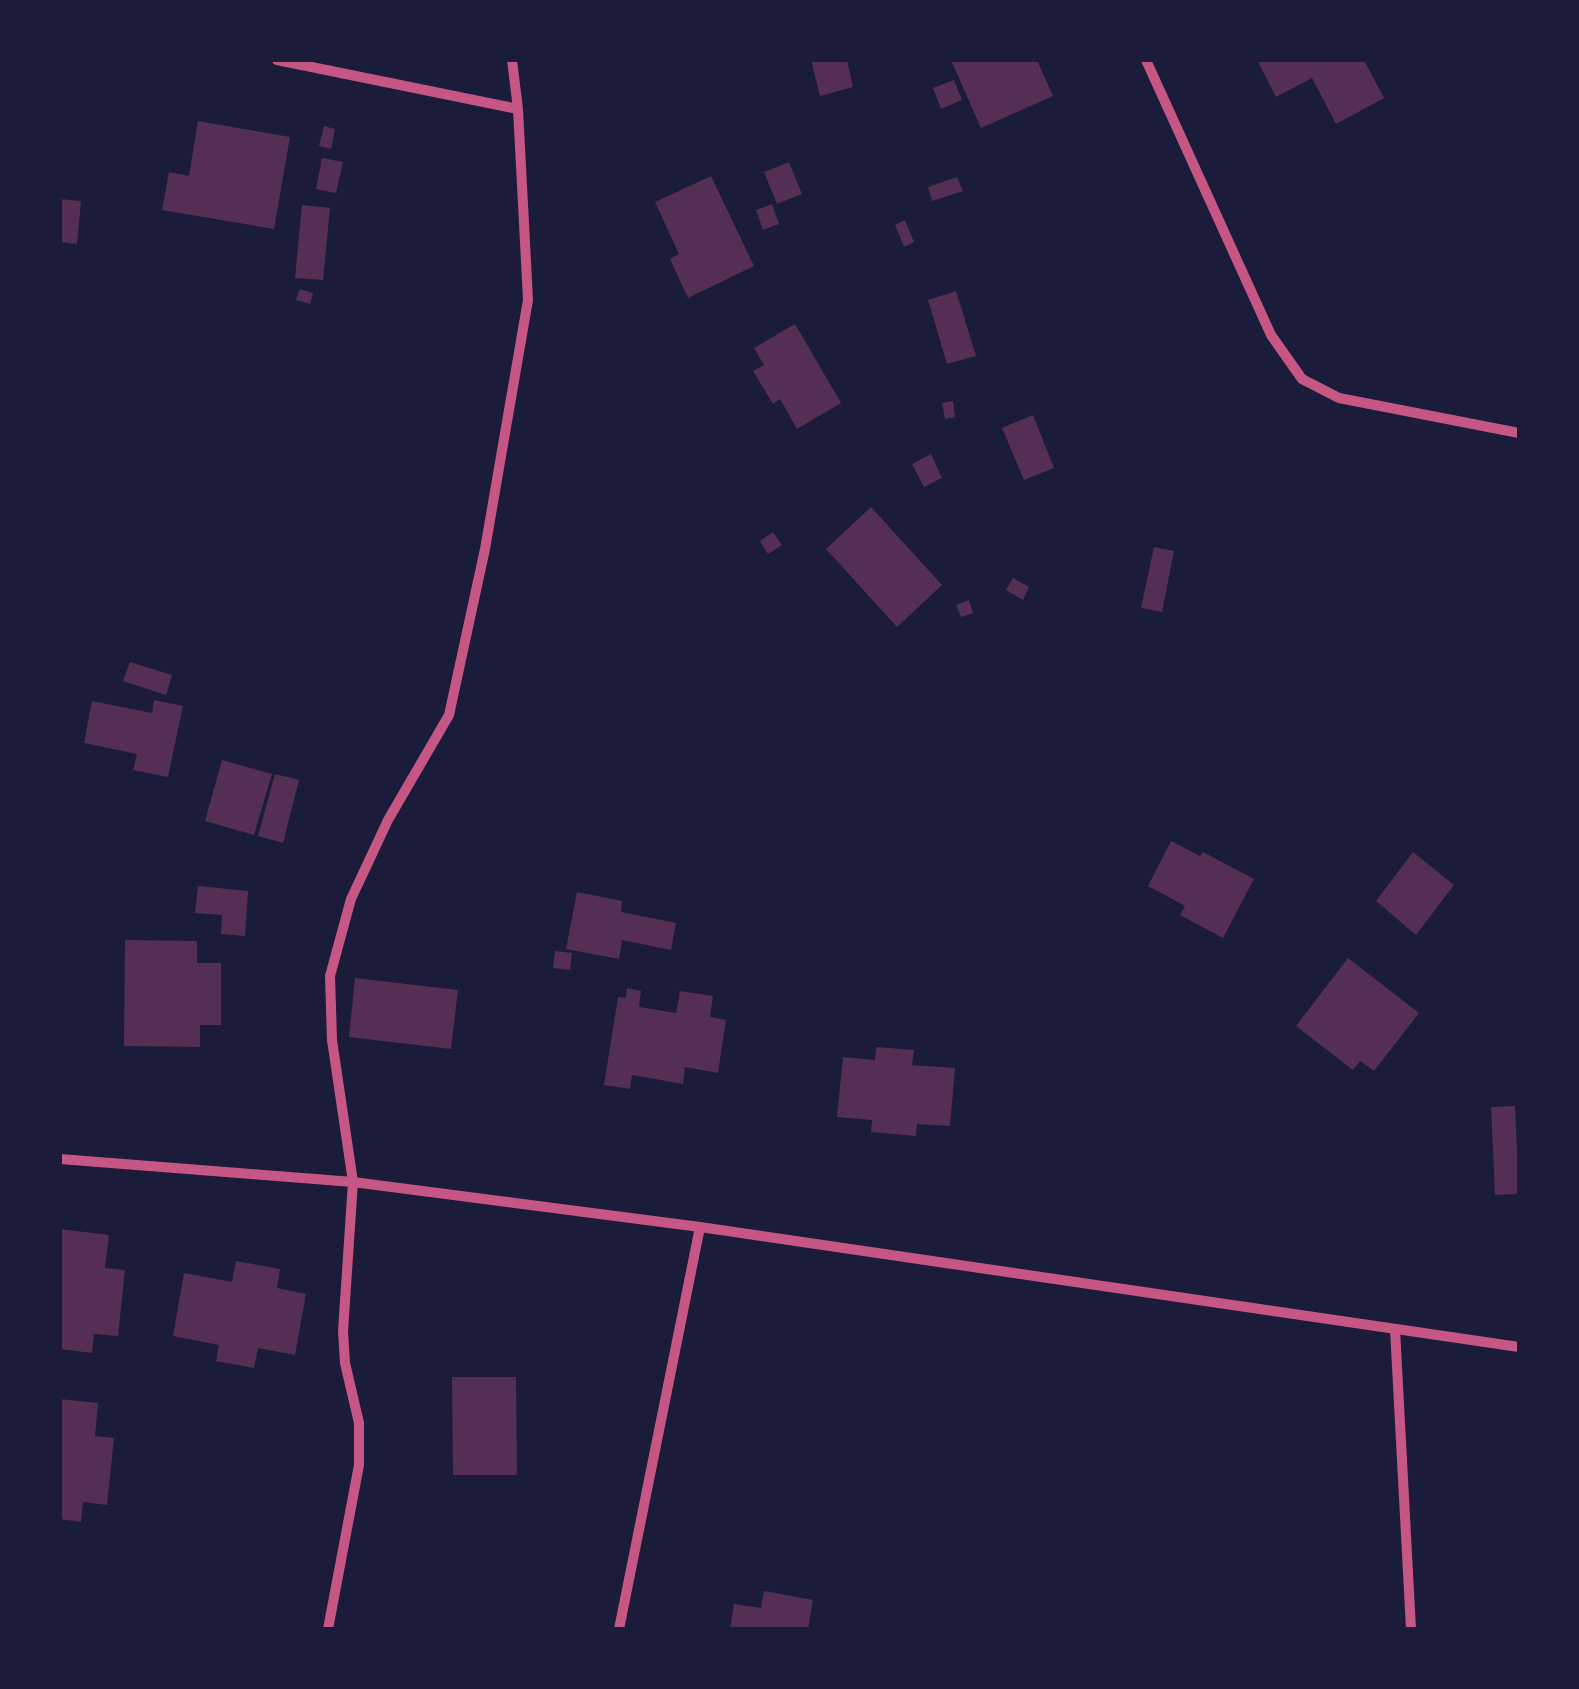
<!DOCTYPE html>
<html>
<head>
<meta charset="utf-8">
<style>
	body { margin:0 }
	#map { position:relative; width:1579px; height:1689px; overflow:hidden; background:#1b1b3a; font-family:Quicksand,sans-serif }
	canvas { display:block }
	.frame { position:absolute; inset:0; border:62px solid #1b1b3a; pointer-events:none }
</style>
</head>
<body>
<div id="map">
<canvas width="1579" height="1689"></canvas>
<div class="frame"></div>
</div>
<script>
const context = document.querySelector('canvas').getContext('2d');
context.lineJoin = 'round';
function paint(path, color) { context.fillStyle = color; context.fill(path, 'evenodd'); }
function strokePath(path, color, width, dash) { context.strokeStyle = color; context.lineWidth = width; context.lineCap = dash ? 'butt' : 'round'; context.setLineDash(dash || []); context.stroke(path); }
paint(new Path2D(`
	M 811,60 L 847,60 L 853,87 L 820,96 Z
	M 951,60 L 1037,60 L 1053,96 L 981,128 Z
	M 1263,60 L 1364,60 L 1384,98 L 1336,124 L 1312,78 L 1276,97 L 1258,62 Z
	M 954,80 L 962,100 L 941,109 L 933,88 Z
	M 198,121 L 290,137 L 274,229 L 162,210 L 169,172 L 189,176 Z
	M 324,126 L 335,129 L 331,149 L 319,146 Z
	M 322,158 L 343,162 L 336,193 L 316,189 Z
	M 789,162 L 802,194 L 777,204 L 764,172 Z
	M 711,176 L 754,266 L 688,298 L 670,259 L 679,254 L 655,202 Z
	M 957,177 L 963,191 L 932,201 L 928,187 Z
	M 60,199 L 81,201 L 77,244 L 60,242 Z
	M 772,204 L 779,224 L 763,230 L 756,210 Z
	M 302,205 L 330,208 L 323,280 L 295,278 Z
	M 905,220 L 914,242 L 904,247 L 895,225 Z
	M 300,289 L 313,293 L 310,304 L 296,300 Z
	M 956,291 L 976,356 L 947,364 L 928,300 Z
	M 795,324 L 841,403 L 797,429 L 780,399 L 773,404 L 753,371 L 764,365 L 754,348 Z
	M 953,401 L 955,417 L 945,419 L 942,403 Z
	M 1033,415 L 1054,468 L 1024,480 L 1002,428 Z
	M 931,454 L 942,478 L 924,487 L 912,464 Z
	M 871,507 L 942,585 L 897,627 L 826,549 Z
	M 773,532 L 782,545 L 768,554 L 760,541 Z
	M 1154,547 L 1174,551 L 1162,612 L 1141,608 Z
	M 1013,578 L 1029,587 L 1023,600 L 1006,590 Z
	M 969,600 L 973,613 L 961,617 L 956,605 Z
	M 130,662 L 172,675 L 166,695 L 123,681 Z
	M 154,700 L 183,706 L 168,777 L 133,770 L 137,754 L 84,743 L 92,701 L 152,713 Z
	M 222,760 L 272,774 L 254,835 L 205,821 Z
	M 275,774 L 299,780 L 283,843 L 258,836 Z
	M 1171,841 L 1200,856 L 1203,852 L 1254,879 L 1223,938 L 1180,915 L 1185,906 L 1148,886 Z
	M 1413,852 L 1454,885 L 1416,935 L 1376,901 Z
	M 198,886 L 248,891 L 245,936 L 221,934 L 222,915 L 195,913 Z
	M 577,892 L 622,901 L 621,912 L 676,923 L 671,950 L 622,940 L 619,959 L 566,949 Z
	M 125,940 L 197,941 L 197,963 L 221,963 L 221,1025 L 200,1025 L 200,1047 L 124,1046 Z
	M 555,951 L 572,953 L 570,970 L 553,968 Z
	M 1348,958 L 1419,1013 L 1374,1071 L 1360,1061 L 1353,1070 L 1296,1026 Z
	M 355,978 L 458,990 L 451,1049 L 349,1037 Z
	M 627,988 L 641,991 L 639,1007 L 676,1013 L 680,991 L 713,996 L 710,1017 L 726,1020 L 718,1073 L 685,1067 L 683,1084 L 632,1075 L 630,1089 L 604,1085 L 618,997 L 626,998 Z
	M 876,1047 L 914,1050 L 912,1065 L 955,1068 L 950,1126 L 917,1124 L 916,1136 L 871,1132 L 872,1120 L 837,1117 L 843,1057 L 875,1060 Z
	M 1515,1106 L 1519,1194 L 1495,1195 L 1491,1107 Z
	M 60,1229 L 109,1235 L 105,1268 L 125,1270 L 118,1336 L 94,1334 L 92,1353 L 60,1349 Z
	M 236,1261 L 280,1269 L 277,1288 L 306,1294 L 295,1355 L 258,1348 L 254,1368 L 216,1361 L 219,1345 L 173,1336 L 184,1273 L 232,1282 Z
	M 452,1377 L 516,1377 L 517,1475 L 453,1475 Z
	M 60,1399 L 98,1403 L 95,1436 L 114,1438 L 107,1505 L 83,1502 L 81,1522 L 60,1519 Z
	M 764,1591 L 813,1600 L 808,1629 L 730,1629 L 734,1604 L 761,1608 Z`), '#542f53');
strokePath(new Path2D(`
	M 277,60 L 518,109
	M 1146,60 L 1271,335 L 1302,379 L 1339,398 L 1519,433
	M 60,1159 L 353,1182 L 700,1227 L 1519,1347
	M 1395,1329 L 1411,1629
	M 328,1629 L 359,1465 L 359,1423 L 345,1363 L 343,1331 L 353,1182 L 332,1040 L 330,976 L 351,899 L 388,820 L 449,715 L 485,549 L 528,300 L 518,109 L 512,60
	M 619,1629 L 700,1227`), '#c65784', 10);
</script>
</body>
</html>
